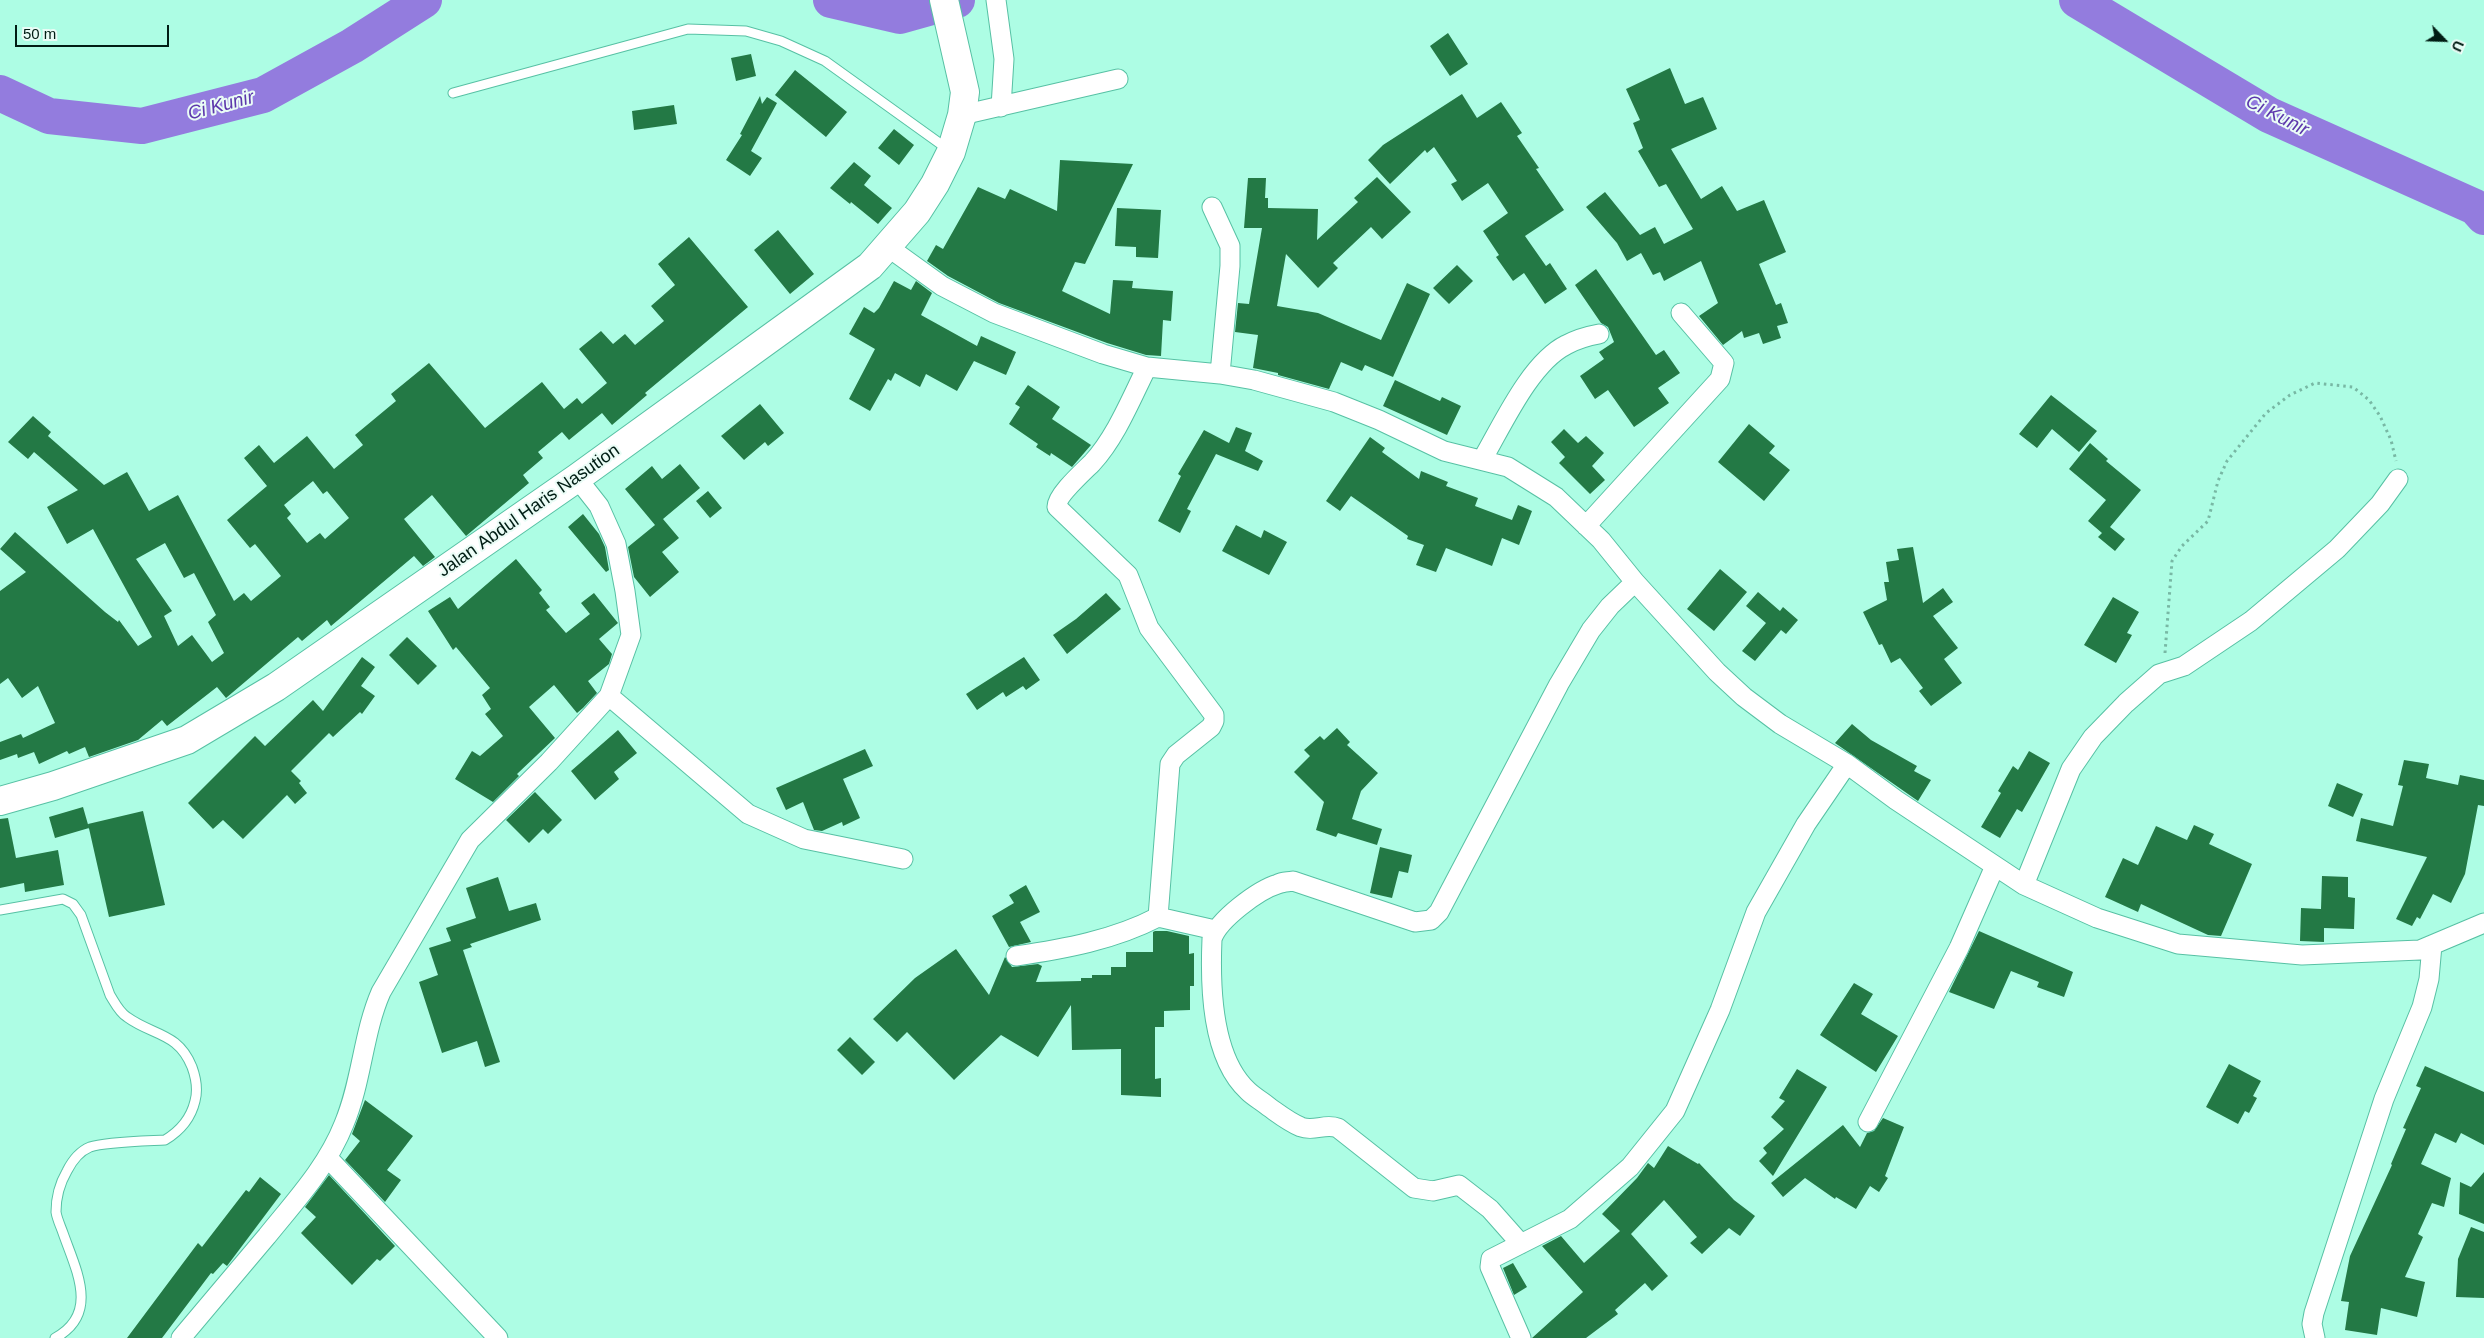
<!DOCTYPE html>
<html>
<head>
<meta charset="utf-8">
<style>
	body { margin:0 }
	#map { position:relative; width:2484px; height:1338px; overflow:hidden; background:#adfde4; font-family:Arial,sans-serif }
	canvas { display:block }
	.north { position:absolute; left:2419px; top:15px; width:50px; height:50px; -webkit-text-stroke:4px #eafcf6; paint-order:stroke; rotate:114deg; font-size:14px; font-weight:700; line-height:20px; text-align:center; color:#001d14 }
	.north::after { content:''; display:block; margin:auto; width:18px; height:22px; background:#001d14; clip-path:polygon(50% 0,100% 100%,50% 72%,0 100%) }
	.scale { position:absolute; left:15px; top:25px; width:154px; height:22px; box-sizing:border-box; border:2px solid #001d14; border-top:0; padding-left:6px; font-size:15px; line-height:18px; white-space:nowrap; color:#001d14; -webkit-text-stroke:4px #eafcf6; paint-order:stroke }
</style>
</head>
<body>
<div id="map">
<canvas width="2484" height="1338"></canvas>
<div class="north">U</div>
<div class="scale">50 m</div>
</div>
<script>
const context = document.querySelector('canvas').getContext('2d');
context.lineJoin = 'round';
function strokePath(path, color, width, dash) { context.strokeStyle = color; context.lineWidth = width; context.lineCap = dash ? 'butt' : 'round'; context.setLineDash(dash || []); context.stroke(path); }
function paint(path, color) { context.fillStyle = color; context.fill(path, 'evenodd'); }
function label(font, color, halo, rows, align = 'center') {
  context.font = font + ' Arial,sans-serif'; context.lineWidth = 4; context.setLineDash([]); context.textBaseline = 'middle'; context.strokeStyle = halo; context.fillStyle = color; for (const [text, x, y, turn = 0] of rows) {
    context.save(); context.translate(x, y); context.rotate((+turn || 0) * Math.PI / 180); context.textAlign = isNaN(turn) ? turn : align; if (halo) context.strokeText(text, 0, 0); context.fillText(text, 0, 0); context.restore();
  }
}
strokePath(new Path2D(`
	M 831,0 L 900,16 L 957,0
	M 2077,0 L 2269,115 L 2475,207 L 2484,217
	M 0,93 L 49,116 L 142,126 L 263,95 L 352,46 L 424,0`), '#937cde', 36);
paint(new Path2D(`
	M 1448,33 L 1468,64 L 1450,76 L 1430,46 Z
	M 751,54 L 756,76 L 736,81 L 731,58 Z
	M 1670,68 L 1685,104 L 1703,97 L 1717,129 L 1671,149 L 1701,199 L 1722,186 L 1737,211 L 1764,200 L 1786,252 L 1759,264 L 1776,305 L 1781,303 L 1788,323 L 1777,326 L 1781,338 L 1763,344 L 1759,333 L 1744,338 L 1742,331 L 1723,345 L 1699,316 L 1718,303 L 1701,261 L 1664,281 L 1660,272 L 1653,275 L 1641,253 L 1627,261 L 1617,243 L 1586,207 L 1605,192 L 1640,235 L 1655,227 L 1664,244 L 1693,229 L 1666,184 L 1659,187 L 1638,151 L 1643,148 L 1633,123 L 1640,120 L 1626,89 Z
	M 795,70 L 847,112 L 826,137 L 775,95 Z
	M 1462,94 L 1477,118 L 1501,102 L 1522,133 L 1517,136 L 1539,168 L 1536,169 L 1564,210 L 1525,236 L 1546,266 L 1550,263 L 1567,289 L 1545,304 L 1524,273 L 1513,281 L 1496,257 L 1499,255 L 1483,231 L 1508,213 L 1488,183 L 1462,201 L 1451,184 L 1457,181 L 1434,147 L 1427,153 L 1425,150 L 1390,184 L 1368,160 L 1383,145 Z
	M 760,96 L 762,104 L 767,97 L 777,103 L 751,151 L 762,158 L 750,176 L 726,160 L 742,135 L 740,134 Z
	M 674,105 L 677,124 L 634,130 L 632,111 Z
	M 894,129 L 914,145 L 899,165 L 878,148 Z
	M 1060,160 L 1133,164 L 1085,264 L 1075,262 L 1062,291 L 1110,314 L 1113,280 L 1133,281 L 1132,288 L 1173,291 L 1171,321 L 1163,320 L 1161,356 L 1146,355 L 1107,343 L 999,303 L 948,276 L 927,261 L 936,245 L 943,249 L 978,187 L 1005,199 L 1010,189 L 1057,211 Z
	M 854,162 L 871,176 L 864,185 L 892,208 L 878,224 L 851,202 L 850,204 L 830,188 Z
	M 1377,177 L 1411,212 L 1382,239 L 1371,227 L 1333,263 L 1338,268 L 1318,288 L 1286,254 L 1277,306 L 1318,313 L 1381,340 L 1407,283 L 1430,294 L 1393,377 L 1365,365 L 1362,371 L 1341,362 L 1329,389 L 1278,375 L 1278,373 L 1253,368 L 1258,335 L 1235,332 L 1238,303 L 1249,304 L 1262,228 L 1244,228 L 1248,178 L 1266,178 L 1265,198 L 1268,198 L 1268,208 L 1318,209 L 1317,240 L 1358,202 L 1354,198 Z
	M 1117,208 L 1161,210 L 1158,258 L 1136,257 L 1136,247 L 1115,246 Z
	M 778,230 L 814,274 L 790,294 L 754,250 Z
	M 689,237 L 748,307 L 645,393 L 647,395 L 612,425 L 602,413 L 569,440 L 562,432 L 538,452 L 543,458 L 523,475 L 529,483 L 466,536 L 432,495 L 404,519 L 435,557 L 423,566 L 414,556 L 331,626 L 327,620 L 302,641 L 298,637 L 226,698 L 217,687 L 167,726 L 162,720 L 138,740 L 89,757 L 85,747 L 69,754 L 67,751 L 39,764 L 34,752 L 18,758 L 17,754 L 0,760 L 0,742 L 21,734 L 23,738 L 55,723 L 38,686 L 22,698 L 8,678 L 0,684 L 0,591 L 26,572 L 0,549 L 15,532 L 105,612 L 118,622 L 119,620 L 138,646 L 152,637 L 93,529 L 67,544 L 47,507 L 78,490 L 34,452 L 28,459 L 8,442 L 33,416 L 51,432 L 48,436 L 104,485 L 127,472 L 149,511 L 178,495 L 234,601 L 244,593 L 251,601 L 281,576 L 255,544 L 250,548 L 227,520 L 267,486 L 244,458 L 259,445 L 274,463 L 307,436 L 334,469 L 363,445 L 355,435 L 396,401 L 391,394 L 429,363 L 485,428 L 542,382 L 564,409 L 577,398 L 582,404 L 607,383 L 579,349 L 601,331 L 613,344 L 625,334 L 635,345 L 664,321 L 651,306 L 675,285 L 658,264 ZM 313,481 L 323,494 L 327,491 L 349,518 L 325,539 L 320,533 L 307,543 L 287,518 L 291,514 L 284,505 ZM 165,543 L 184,578 L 194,573 L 216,615 L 208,622 L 224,653 L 212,662 L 192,635 L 178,646 L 164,616 L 172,611 L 136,559 Z
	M 1457,265 L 1473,281 L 1449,304 L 1433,288 Z
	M 1596,269 L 1656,355 L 1664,350 L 1680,373 L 1658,388 L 1669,403 L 1634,427 L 1608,390 L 1595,399 L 1580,376 L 1604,359 L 1599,352 L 1614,342 L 1608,327 L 1601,323 L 1575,285 Z
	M 894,281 L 911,290 L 916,281 L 932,293 L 921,315 L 977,346 L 981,336 L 1016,352 L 1006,375 L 974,361 L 957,391 L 926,374 L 920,387 L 895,373 L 891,381 L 888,379 L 870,411 L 849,399 L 875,349 L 849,334 L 864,307 L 874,313 L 879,308 Z
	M 1395,380 L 1440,401 L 1442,397 L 1461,406 L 1447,435 L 1383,406 Z
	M 1028,385 L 1060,407 L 1052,419 L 1091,445 L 1072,467 L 1051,453 L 1050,456 L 1036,447 L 1038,444 L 1009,424 L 1020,407 L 1015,404 Z
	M 2051,395 L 2097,431 L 2079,452 L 2052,429 L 2037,448 L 2019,434 Z
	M 760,404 L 784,433 L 768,446 L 765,442 L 744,460 L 721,436 Z
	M 1749,424 L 1775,446 L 1769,453 L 1790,470 L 1764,501 L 1718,462 Z
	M 1236,427 L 1252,433 L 1245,451 L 1263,461 L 1258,471 L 1216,454 L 1187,509 L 1191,511 L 1180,533 L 1158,521 L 1181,476 L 1178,474 L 1204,430 L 1229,443 Z
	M 1564,429 L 1578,443 L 1586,436 L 1604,453 L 1592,466 L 1605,480 L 1590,494 L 1559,463 L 1565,457 L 1551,442 Z
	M 1370,437 L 1385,448 L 1382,452 L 1419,479 L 1421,471 L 1448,482 L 1446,486 L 1478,498 L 1475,506 L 1512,520 L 1518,505 L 1532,511 L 1519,545 L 1502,538 L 1492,566 L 1446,548 L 1436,572 L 1416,565 L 1424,545 L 1407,539 L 1408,536 L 1351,496 L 1340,511 L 1326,501 Z
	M 2090,443 L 2108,459 L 2106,461 L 2141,490 L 2110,527 L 2125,539 L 2115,551 L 2098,537 L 2102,533 L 2088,521 L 2106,500 L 2069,469 Z
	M 680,464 L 700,488 L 663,519 L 679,538 L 662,552 L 679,572 L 650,597 L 634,577 L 628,547 L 655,525 L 625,489 L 652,466 L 662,479 Z
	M 708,491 L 722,508 L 710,518 L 696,501 Z
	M 583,514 L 599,534 L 605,547 L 609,570 L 606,572 L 568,527 Z
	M 1236,525 L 1261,538 L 1264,530 L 1287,542 L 1269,575 L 1222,551 Z
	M 1913,547 L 1923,603 L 1943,588 L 1953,602 L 1933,616 L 1958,648 L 1944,659 L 1962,683 L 1931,706 L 1919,691 L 1923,688 L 1900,658 L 1891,663 L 1882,644 L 1879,645 L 1863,612 L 1887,600 L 1884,582 L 1889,582 L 1886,562 L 1899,560 L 1897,549 Z
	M 516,559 L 542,590 L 539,593 L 550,607 L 546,610 L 566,633 L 590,614 L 581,603 L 594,593 L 618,623 L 599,639 L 612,654 L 609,664 L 588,681 L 597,693 L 583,708 L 577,713 L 554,685 L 529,707 L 555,738 L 517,774 L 519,776 L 493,802 L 455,779 L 472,751 L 480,756 L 503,736 L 485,714 L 491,709 L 482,695 L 490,688 L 456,647 L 453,650 L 428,611 L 450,597 L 458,609 Z
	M 1720,569 L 1747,592 L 1714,631 L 1687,609 Z
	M 1758,592 L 1780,611 L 1783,607 L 1798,620 L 1786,634 L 1781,630 L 1755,661 L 1742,651 L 1766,623 L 1746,606 Z
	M 1106,593 L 1121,609 L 1067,654 L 1053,635 L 1076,619 Z
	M 2113,597 L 2139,612 L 2127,633 L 2132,635 L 2116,663 L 2084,645 Z
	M 407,637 L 437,666 L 418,685 L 389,655 Z
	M 362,657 L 375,667 L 361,686 L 375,696 L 362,714 L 360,712 L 333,737 L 329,733 L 291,771 L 301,781 L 299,783 L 307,793 L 295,804 L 287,795 L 243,839 L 223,820 L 213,829 L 188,803 L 255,736 L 265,746 L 313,700 L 323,711 Z
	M 1024,657 L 1040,680 L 1026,690 L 1023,686 L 1006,697 L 1003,692 L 977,710 L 966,694 Z
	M 1852,724 L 1871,740 L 1917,766 L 1914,771 L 1931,780 L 1918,801 L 1835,743 Z
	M 1337,728 L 1350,742 L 1347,745 L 1378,773 L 1361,791 L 1352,819 L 1382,829 L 1377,845 L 1338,833 L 1336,837 L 1316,830 L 1324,802 L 1294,772 L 1310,756 L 1304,750 L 1320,736 L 1324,740 Z
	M 618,730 L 637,753 L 614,772 L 619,779 L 595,800 L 571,771 Z
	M 865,749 L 873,766 L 843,779 L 860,818 L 843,826 L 842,822 L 822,831 L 814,830 L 803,802 L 786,810 L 776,788 Z
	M 2029,751 L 2050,763 L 2022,812 L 2017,809 L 2000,838 L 1981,827 L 2001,793 L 1998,791 L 2013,766 L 2018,770 Z
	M 2404,760 L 2429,764 L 2426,778 L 2458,785 L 2460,775 L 2484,780 L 2484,806 L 2478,805 L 2465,874 L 2451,903 L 2433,894 L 2420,919 L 2417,917 L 2412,926 L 2396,919 L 2427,857 L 2356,841 L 2361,818 L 2393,826 L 2403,786 L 2398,785 Z
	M 2337,783 L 2363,794 L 2353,817 L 2328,806 Z
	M 535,792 L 562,820 L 548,834 L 543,829 L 529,843 L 506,820 Z
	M 83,807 L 89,828 L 55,838 L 49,817 Z
	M 143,811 L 165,905 L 109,917 L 88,824 Z
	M 8,818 L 16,858 L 58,850 L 64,885 L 25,892 L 24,883 L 0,888 L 0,819 Z
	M 2194,825 L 2214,834 L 2209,844 L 2252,864 L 2221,936 L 2208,935 L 2141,904 L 2138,912 L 2105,897 L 2123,858 L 2138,865 L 2156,826 L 2187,840 Z
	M 1380,847 L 1412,855 L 1408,873 L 1399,871 L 1392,898 L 1370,893 Z
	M 2322,876 L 2348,877 L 2348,897 L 2355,898 L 2354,929 L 2324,928 L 2324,942 L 2300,941 L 2301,908 L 2321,909 Z
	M 498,877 L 509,911 L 536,903 L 541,920 L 470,944 L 472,947 L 463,950 L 500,1062 L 485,1067 L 477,1041 L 442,1053 L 419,982 L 438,975 L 429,948 L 451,941 L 446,928 L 476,918 L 466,888 Z
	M 1026,885 L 1040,912 L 1020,922 L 1031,942 L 1009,947 L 992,916 L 1014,903 L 1009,895 Z
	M 1155,931 L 1167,931 L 1189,936 L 1189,954 L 1194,953 L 1194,986 L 1190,986 L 1190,1010 L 1164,1011 L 1164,1027 L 1155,1027 L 1155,1079 L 1161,1078 L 1161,1097 L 1121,1095 L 1121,1049 L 1072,1050 L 1071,1005 L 1038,1057 L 1001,1035 L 954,1080 L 907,1032 L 897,1042 L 873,1019 L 915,978 L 956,949 L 989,995 L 1005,957 L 1012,967 L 1038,964 L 1042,966 L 1036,982 L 1081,981 L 1081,978 L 1092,978 L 1092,975 L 1111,975 L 1111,967 L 1126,967 L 1126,952 L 1153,952 L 1153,932 Z
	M 1979,931 L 2073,972 L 2064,997 L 2037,987 L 2039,982 L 2011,971 L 1994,1009 L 1949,992 Z
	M 1854,983 L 1873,994 L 1861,1014 L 1898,1036 L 1876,1072 L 1820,1035 Z
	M 850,1037 L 875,1062 L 862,1075 L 837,1050 Z
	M 2229,1064 L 2261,1081 L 2253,1096 L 2257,1098 L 2249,1113 L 2245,1111 L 2238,1124 L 2206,1107 Z
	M 2425,1066 L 2484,1092 L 2484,1145 L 2461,1133 L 2456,1143 L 2435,1133 L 2421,1164 L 2451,1178 L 2444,1207 L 2432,1203 L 2418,1234 L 2423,1237 L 2405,1277 L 2425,1282 L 2417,1317 L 2381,1308 L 2377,1335 L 2345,1330 L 2349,1302 L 2341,1301 L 2350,1256 L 2392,1165 L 2391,1164 L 2406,1129 L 2403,1128 L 2421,1088 L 2416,1086 Z
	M 1797,1069 L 1827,1087 L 1773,1176 L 1759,1161 L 1767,1153 L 1763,1148 L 1784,1129 L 1771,1117 L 1785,1101 L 1779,1098 Z
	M 365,1100 L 413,1136 L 387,1170 L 401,1180 L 385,1202 L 345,1160 L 360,1141 L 352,1134 Z
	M 1883,1118 L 1904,1127 L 1885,1176 L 1888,1178 L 1879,1192 L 1870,1186 L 1856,1209 L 1836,1197 L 1835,1199 L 1805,1178 L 1783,1197 L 1771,1183 L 1843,1125 L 1860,1147 L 1867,1133 L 1874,1131 Z
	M 1668,1146 L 1698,1164 L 1699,1163 L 1734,1200 L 1755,1216 L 1740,1236 L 1729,1228 L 1702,1254 L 1690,1243 L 1697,1237 L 1664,1200 L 1631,1234 L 1668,1276 L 1652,1291 L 1645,1283 L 1615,1310 L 1618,1314 L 1586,1338 L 1532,1338 L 1583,1292 L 1542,1246 L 1561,1236 L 1584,1263 L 1620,1231 L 1602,1214 L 1637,1178 L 1648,1163 L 1654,1168 Z
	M 2484,1172 L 2484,1224 L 2459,1214 L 2460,1182 L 2471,1187 Z
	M 329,1175 L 395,1246 L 380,1261 L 377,1259 L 352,1285 L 301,1233 L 316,1217 L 305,1207 Z
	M 260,1177 L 281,1194 L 227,1266 L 223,1263 L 213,1274 L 211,1273 L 162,1338 L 127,1338 L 198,1243 L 202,1247 L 246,1190 L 249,1192 Z
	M 2471,1227 L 2484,1232 L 2484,1298 L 2456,1297 L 2458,1259 Z
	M 1513,1263 L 1527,1287 L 1514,1295 L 1503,1268 Z`), '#237945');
const lane = new Path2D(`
	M 453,93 L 688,29 L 746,31 L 781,41 L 825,61 L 949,150
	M 0,910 L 63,899 L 73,904 L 81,915 L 110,995 C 115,1003 119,1012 127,1017 C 153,1036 178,1032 192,1067 C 196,1078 198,1090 195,1101 C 191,1118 180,1131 165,1140 C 147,1141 105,1142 90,1147 C 78,1152 72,1161 67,1171 C 60,1183 56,1198 56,1212 C 57,1219 61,1227 63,1233 C 76,1270 100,1314 55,1338`);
const street = new Path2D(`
	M 996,0 L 1004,59 L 1001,107
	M 962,115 L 1118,79
	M 1212,207 L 1230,246 L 1230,266 L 1220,374
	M 888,247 L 942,286 L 994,313 L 1103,354 L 1147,367 L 1220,374 L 1254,380 L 1334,402 L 1379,420 L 1444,451 L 1508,467 L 1556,497 L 1601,540 L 1635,582 L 1717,672 L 1744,697 L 1780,724 L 1847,764 L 1896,800 L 2024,885 L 2097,918 L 2178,944 L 2302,955 L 2420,950 L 2484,923
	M 1482,460 C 1502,426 1530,363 1566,345 C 1577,339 1588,336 1599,334
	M 1586,526 L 1720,379 L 1724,363 L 1681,313
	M 609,696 L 748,814 L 804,839 L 903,859
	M 2024,885 L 2071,769 L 2093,737 L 2126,703 L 2159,674 L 2184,666 L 2251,621 L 2337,549 L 2380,504 L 2398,479
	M 1158,917 L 1215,930
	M 1016,956 C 1064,949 1114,940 1158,917 L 1170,764 L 1176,755 L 1211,727 L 1214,721 L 1214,715 L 1149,628 L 1128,575 L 1057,507 C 1056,496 1083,472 1092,463 C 1116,437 1131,399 1147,367
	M 1868,1122 L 1959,948 L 1995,866
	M 328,1158 L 498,1338
	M 1521,1244 L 1490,1209 L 1459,1185 L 1433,1191 L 1414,1188 L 1338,1128 C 1325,1123 1314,1132 1301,1127 C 1289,1122 1279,1114 1269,1107 C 1262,1101 1254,1097 1248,1091 C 1211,1057 1210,985 1212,939 C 1218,920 1258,890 1278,884 C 1282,882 1288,882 1293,881 L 1415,922 L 1431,920 L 1439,912 L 1559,684 L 1591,630 L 1610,606 L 1635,582
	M 181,1338 C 210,1304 238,1270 267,1236 C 296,1200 327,1167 344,1124 C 362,1081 363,1033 381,992 L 470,840 L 549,762 L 609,696 L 631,635 L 625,591 L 616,544 L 599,506 L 577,478
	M 1521,1338 L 1490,1267 L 1491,1259 L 1570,1219 L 1630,1167 L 1675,1111 L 1720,1010 L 1756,912 L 1806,824 L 1847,764
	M 2315,1338 L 2312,1324 L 2314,1313 L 2384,1099 L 2422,1007 L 2429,979 L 2432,945`);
const primary = new Path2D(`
	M 0,801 L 53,786 L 187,740 L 276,687 L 577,478 L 870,266 L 917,212 L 935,184 L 951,152 L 962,115 L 965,92 L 944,0`);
strokePath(lane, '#57c1a4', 11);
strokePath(street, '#57c1a4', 21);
strokePath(primary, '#57c1a4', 30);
strokePath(new Path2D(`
	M 2165,653 L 2172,561 L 2182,546 L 2208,521 L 2218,481 L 2227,461 L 2266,413 L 2290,395 L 2315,383 L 2353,387 L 2369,400 L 2380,416 L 2391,440 L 2396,461`), '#78b8a4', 3, [2.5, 4]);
strokePath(lane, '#fff', 9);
strokePath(street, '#fff', 19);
strokePath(primary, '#fff', 28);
label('18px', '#001d14', '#eafcf6', [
	["Jalan Abdul Haris Nasution",529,511,-35]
]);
label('italic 19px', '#5d38ac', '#eafcf6', [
	["Ci Kunir",221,106,-15],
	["Ci Kunir",2277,116,27]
]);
</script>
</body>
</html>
